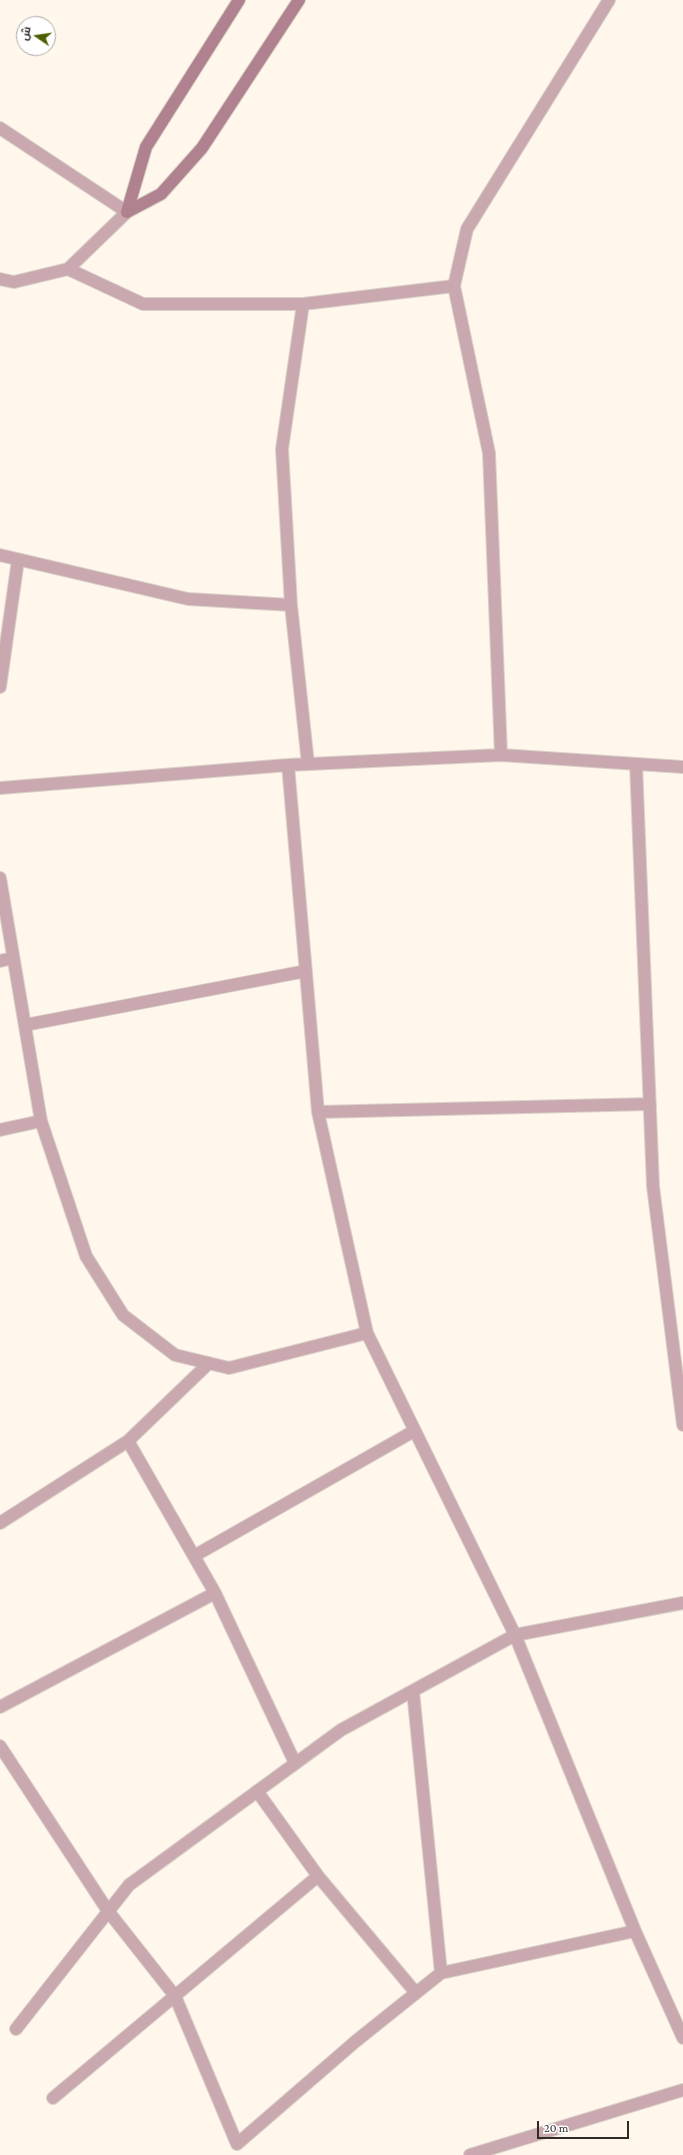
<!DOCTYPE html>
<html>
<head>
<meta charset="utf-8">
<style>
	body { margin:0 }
	#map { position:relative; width:683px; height:2155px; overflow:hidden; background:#fff6ec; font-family:"Crimson Pro",Cairo,serif }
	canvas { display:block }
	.north { position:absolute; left:16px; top:16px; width:40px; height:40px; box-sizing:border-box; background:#fff; border:1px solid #acaba9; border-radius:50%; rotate:283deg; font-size:11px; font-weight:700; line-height:16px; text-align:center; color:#2f2c28 }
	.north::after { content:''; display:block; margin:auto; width:14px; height:18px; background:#4c5e02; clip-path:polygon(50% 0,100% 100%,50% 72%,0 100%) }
	.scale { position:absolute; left:537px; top:2121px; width:92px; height:18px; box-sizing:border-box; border:2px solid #2f2c28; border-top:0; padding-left:5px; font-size:12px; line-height:14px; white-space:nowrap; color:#2f2c28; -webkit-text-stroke:3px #fff; paint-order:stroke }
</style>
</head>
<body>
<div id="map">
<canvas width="683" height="2155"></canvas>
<div class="north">ش</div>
<div class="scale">20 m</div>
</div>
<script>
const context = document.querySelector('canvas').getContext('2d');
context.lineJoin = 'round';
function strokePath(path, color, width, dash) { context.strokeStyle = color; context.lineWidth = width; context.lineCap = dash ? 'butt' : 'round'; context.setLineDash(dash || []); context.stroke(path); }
const minor = new Path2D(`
	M 0,128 L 127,212 L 68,269 L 14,282 L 0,279
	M 68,269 L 143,304 L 303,304 L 454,286
	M 303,304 L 282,449 L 291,605 L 308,764
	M 0,555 L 188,599 L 291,605
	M 0,687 L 18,560
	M 501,755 L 489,453 L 454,286 L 467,229 L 609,0
	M 636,764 L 653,1186 L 683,1425
	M 288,765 L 318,1112 L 367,1333 L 515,1635 L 635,1931 L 683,2038
	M 0,788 L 288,765 L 501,755 L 683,767
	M 0,878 L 41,1121 L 86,1256 L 123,1315 L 175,1355 L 229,1368 L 367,1333
	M 0,961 L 13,958
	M 25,1025 L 306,971
	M 318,1112 L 650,1104
	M 0,1130 L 41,1121
	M 128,1441 L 215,1593 L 295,1763
	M 0,1523 L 128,1441 L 209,1363
	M 194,1556 L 414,1431
	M 413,1691 L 441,1973
	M 0,1707 L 215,1593
	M 0,1746 L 108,1911 L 175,1996 L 237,2144 L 356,2041 L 441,1973 L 635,1931
	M 257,1791 L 318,1876 L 416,1993
	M 16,2029 L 129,1885 L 341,1730 L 515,1635 L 683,1603
	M 53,2098 L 318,1876
	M 470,2155 L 683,2090`);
const secondary = new Path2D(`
	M 127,212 L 161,194 L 202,148 L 299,0
	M 127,212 L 146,147 L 239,0`);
strokePath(minor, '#dad2c9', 14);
strokePath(secondary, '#dad2c9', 14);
strokePath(minor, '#c9a8b0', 12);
strokePath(secondary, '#b0818e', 12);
</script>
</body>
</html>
